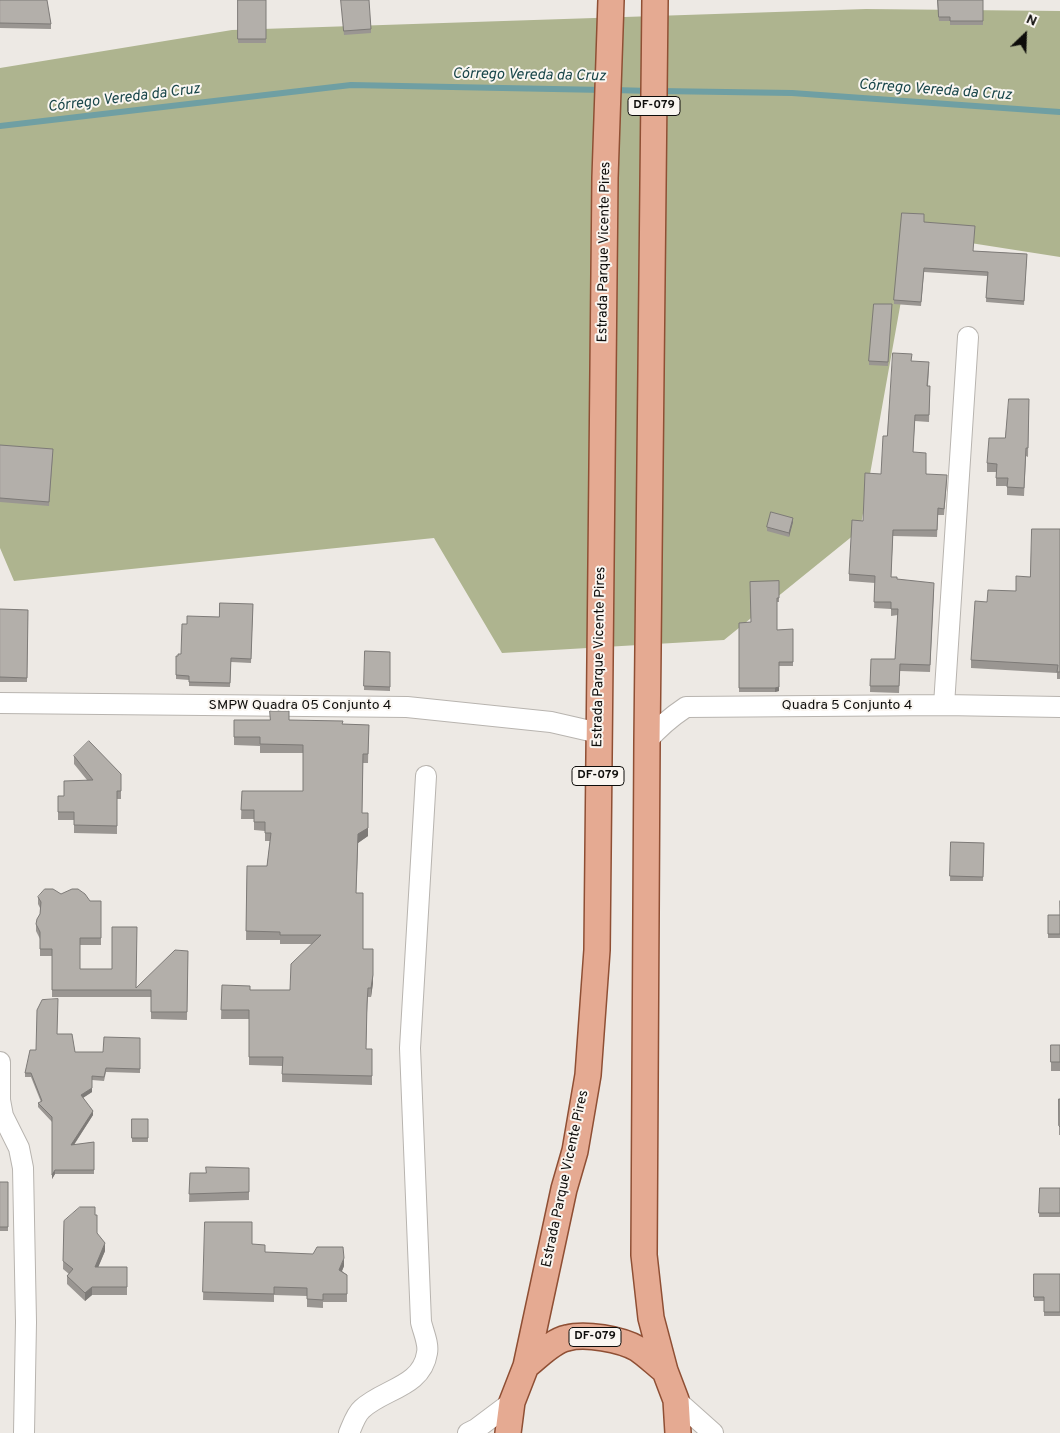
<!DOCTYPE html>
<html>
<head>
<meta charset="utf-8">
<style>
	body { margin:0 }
	#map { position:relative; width:1060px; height:1433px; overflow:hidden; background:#ede9e4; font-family:Overpass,sans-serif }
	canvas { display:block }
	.north { position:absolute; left:1000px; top:10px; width:50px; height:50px; -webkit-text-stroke:4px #faf6f1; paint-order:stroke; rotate:24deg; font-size:14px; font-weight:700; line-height:20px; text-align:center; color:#0e0d0b }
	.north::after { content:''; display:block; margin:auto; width:18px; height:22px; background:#0e0d0b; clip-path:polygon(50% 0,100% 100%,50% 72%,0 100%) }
</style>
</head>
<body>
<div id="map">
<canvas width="1060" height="1433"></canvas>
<div class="north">N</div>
</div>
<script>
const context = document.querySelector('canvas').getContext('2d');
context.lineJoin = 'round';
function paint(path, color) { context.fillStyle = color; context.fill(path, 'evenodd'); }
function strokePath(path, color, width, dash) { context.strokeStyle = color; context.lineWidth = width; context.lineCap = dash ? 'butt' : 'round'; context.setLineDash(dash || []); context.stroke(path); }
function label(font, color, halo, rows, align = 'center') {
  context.font = font + ' Overpass,sans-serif'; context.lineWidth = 4; context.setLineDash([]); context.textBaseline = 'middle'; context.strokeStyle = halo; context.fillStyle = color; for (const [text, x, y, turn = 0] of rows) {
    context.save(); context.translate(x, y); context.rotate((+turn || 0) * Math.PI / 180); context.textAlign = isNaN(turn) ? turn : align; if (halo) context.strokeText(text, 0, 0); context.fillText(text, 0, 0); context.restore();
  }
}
paint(new Path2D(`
	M 866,9 L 1060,11 L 1060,257 L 913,234 L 860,530 L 724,640 L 502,653 L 434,538 L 14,581 L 0,548 L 0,68 L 232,30 Z`), '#aeb48f');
strokePath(new Path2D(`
	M 614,90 L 649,91
	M 659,91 L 792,93 L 1060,112
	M 0,126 L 351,85 L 604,90`), '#6f9fa3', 6);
const minor = new Path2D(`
	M 0,703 L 407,707 L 551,722 L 599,733
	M 944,705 L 968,337
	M 647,741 C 659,727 671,717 686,707 L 944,705 L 1060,707
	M 0,1062 L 0,1100 L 3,1116 L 19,1148 L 23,1168 L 26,1322 L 24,1433
	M 676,1400 L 713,1433
	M 349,1433 C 352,1426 356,1414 362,1409 C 383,1389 422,1387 427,1353 C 429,1344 423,1331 421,1322 L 410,1048 L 426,776
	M 468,1433 L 476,1429 L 512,1402`);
const major = new Path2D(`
	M 655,0 L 647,741 L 644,1255 L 651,1318 L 665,1371 L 676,1400 L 678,1433
	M 526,1366 C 538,1357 552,1341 567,1338 C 585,1333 621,1339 638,1349 C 647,1355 656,1364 665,1371
	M 508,1433 L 512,1402 L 526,1366 L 564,1189 L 575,1151 L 588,1075 L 597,950 L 605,178 L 611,0`);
strokePath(minor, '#b8b4af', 22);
strokePath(major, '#8f4f34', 28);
strokePath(minor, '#fff', 20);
strokePath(major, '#e5aa92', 25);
paint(new Path2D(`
	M 0,0 L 51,24 L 51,29 L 0,28 Z
	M 238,0 L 266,0 L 266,43 L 238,43 Z
	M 341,0 L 371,29 L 371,33 L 344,35 Z
	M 937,0 L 983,0 L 983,25 L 950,25 L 950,21 L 939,21 Z
	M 924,222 L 974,251 L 1027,254 L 1024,305 L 986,302 L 987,276 L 924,272 L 921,306 L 894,304 L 894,300 Z
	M 892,308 L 888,366 L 869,365 L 869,361 Z
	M 912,361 L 929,369 L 928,386 L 930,386 L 929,422 L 915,421 L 913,452 L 926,474 L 947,481 L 944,515 L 938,515 L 937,537 L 893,536 L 891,577 L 897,579 L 934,589 L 930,672 L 900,671 L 899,693 L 870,692 L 871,659 L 895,659 L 898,615 L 891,616 L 891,609 L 874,608 L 875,583 L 849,581 L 849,574 L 863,521 L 881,474 L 887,436 Z
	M 1029,399 L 1028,457 L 1026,456 L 1024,496 L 1007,495 L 1007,486 L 996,486 L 996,472 L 987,472 L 987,463 L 1005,438 Z
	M 0,445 L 53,453 L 49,506 L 0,502 Z
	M 793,522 L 789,537 L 767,531 L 767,527 Z
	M 1060,529 L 1060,679 L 1057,679 L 1057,673 L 971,668 L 971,660 L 987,602 L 1016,591 L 1030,577 Z
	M 779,581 L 779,602 L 777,602 L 777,630 L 793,629 L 793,666 L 779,666 L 779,691 L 775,692 L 739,692 L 739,623 L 751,622 Z
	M 253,604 L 251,663 L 231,662 L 230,687 L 189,686 L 189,680 L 176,679 L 176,656 L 178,656 L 181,654 L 187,624 L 219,617 Z
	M 0,609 L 28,610 L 27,682 L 0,682 Z
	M 365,651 L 390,652 L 390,691 L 364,690 Z
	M 234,720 L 289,720 L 343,724 L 369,725 L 368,763 L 363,763 L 362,813 L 368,836 L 358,843 L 356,893 L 363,949 L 373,983 L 371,997 L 368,997 L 367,1013 L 366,1049 L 372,1049 L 372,1085 L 282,1082 L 282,1066 L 249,1065 L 249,1019 L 221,1019 L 222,985 L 250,990 L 290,990 L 312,944 L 280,944 L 280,940 L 246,940 L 247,866 L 267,866 L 270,841 L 265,841 L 265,831 L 254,830 L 254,819 L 241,819 L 242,791 L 303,791 L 303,753 L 260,753 L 260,746 L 234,745 Z
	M 74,756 L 121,774 L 121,799 L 117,799 L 117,834 L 74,833 L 74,820 L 58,820 L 58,796 L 64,796 L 87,780 L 74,764 Z
	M 951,842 L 984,843 L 983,881 L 950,881 Z
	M 61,894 L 90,901 L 101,901 L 101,945 L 80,945 L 80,969 L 136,988 L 188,951 L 187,1020 L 151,1019 L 151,997 L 52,997 L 52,956 L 40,956 L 40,939 L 36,931 L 36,924 L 40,914 L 40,908 L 38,904 L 38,897 Z
	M 1060,901 L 1060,938 L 1048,938 L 1048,915 L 1060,915 Z
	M 57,1034 L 75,1052 L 103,1052 L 140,1038 L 140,1073 L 106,1072 L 104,1081 L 92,1080 L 92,1092 L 83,1098 L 93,1115 L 74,1145 L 94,1142 L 94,1174 L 55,1174 L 52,1179 L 52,1122 L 38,1107 L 38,1103 L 41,1102 L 31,1077 L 25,1077 L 25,1073 L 36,1050 Z
	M 1051,1045 L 1060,1045 L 1060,1071 L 1051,1071 Z
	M 1059,1099 L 1060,1099 L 1060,1135 L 1059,1135 Z
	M 132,1119 L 148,1119 L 148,1142 L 132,1142 Z
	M 249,1168 L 249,1200 L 189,1202 L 190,1173 L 206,1173 Z
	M 0,1182 L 8,1182 L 8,1231 L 0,1231 Z
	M 1040,1188 L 1060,1188 L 1060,1217 L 1039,1217 Z
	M 95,1215 L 97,1233 L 105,1251 L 98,1267 L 127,1267 L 127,1295 L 92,1295 L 85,1301 L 67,1284 L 67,1276 L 69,1274 L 63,1269 L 64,1221 Z
	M 205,1222 L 252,1244 L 265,1252 L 344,1266 L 342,1271 L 347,1275 L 347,1302 L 323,1302 L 323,1308 L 307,1307 L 307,1296 L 274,1295 L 274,1302 L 203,1300 Z
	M 1034,1274 L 1060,1274 L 1060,1316 L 1044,1316 L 1044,1301 L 1034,1301 Z`), '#9a9692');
paint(new Path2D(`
	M 793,518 L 793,522 L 789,537 L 789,533 Z
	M 779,687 L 779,691 L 775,692 L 775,688 Z
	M 368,813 L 368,836 L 358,843 L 356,902 L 358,834 Z
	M 373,958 L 373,983 L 371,997 L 371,988 Z
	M 92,1088 L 92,1092 L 81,1099 L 81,1095 Z
	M 93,1111 L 93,1115 L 71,1149 L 71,1145 Z
	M 55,1170 L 55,1174 L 52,1179 L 52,1175 Z
	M 105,1243 L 105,1251 L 95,1275 L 95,1267 Z
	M 344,1258 L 344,1266 L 339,1278 L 339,1270 Z
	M 92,1287 L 92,1295 L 85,1301 L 85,1293 Z`), '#7d7a77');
const building = new Path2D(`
	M 0,0 L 47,0 L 51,24 L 0,23 Z
	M 238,0 L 266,0 L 266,39 L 238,39 Z
	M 341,0 L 369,0 L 371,29 L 344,31 Z
	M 938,0 L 983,0 L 983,21 L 950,21 L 950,17 L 939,17 Z
	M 902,213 L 924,214 L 924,222 L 975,226 L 973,251 L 1027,254 L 1024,301 L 986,298 L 988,272 L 924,268 L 921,302 L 894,300 Z
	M 874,304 L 892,304 L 888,362 L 869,361 Z
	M 893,353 L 912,354 L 911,361 L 929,362 L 927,386 L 930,386 L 929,415 L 915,415 L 913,452 L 926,453 L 926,474 L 947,475 L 944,509 L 938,508 L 937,530 L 893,530 L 891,577 L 897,577 L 897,579 L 934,583 L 930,665 L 900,664 L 899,686 L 870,686 L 871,659 L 895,659 L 898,609 L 891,609 L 891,602 L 874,602 L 875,576 L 849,574 L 852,520 L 863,521 L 865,473 L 881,474 L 883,436 L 887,436 Z
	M 1009,399 L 1029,399 L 1028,448 L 1026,448 L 1024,488 L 1007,487 L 1008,478 L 996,478 L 997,464 L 987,463 L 989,438 L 1005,438 Z
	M 0,445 L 53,449 L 49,502 L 0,498 Z
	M 771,512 L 793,518 L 789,533 L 767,527 Z
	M 1032,529 L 1060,529 L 1060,672 L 1057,672 L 1058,665 L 971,660 L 975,601 L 987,602 L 988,590 L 1016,591 L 1016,576 L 1030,577 Z
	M 779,581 L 779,598 L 777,598 L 777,630 L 793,629 L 793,662 L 779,662 L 779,687 L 775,688 L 739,688 L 739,623 L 751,622 L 750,582 Z
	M 220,603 L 253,604 L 251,659 L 231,658 L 230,683 L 189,682 L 189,676 L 176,675 L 176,656 L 178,656 L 178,654 L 181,654 L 182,624 L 187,624 L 187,616 L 219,617 Z
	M 0,609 L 28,610 L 27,678 L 0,677 Z
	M 365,651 L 390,652 L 390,687 L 364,686 Z
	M 270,711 L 289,711 L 289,720 L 343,721 L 342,724 L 369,725 L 368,754 L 363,754 L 362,813 L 368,813 L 368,828 L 358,834 L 356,893 L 363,893 L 363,949 L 373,949 L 373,975 L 371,988 L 368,988 L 367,1004 L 366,1049 L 372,1049 L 372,1076 L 282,1074 L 283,1057 L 249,1057 L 249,1010 L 221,1010 L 222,985 L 250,986 L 250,990 L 290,990 L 291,964 L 321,935 L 280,935 L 280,932 L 246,931 L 247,866 L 267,866 L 271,833 L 265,833 L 265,822 L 254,822 L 254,810 L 241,810 L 242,791 L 303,791 L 303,745 L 260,744 L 260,737 L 234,737 L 234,720 L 270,720 Z
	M 89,741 L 121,774 L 121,791 L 117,791 L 117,826 L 74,825 L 74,812 L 58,812 L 58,796 L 64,796 L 64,781 L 93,780 L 74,756 Z
	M 951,842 L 984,843 L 983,877 L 950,876 Z
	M 45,889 L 53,889 L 61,894 L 72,889 L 78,889 L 85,894 L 90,901 L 101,901 L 101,938 L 80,938 L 80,969 L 112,969 L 112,927 L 137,927 L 136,988 L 175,950 L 188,951 L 187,1012 L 151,1012 L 151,990 L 52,990 L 52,949 L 40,949 L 40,932 L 36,924 L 37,919 L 40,914 L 41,902 L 38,897 Z
	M 1060,901 L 1060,934 L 1048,934 L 1048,915 L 1060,915 Z
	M 58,999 L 57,1034 L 72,1034 L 75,1052 L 103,1052 L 104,1037 L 140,1038 L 140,1069 L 106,1068 L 104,1077 L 92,1076 L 92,1088 L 81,1095 L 93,1111 L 71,1145 L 94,1142 L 94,1170 L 55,1170 L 52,1175 L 52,1117 L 38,1103 L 42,1101 L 31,1073 L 25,1073 L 30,1050 L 36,1050 L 37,1010 L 42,1000 Z
	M 1051,1045 L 1060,1045 L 1060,1062 L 1051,1062 Z
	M 1059,1099 L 1060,1099 L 1060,1127 L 1059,1126 Z
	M 132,1119 L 148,1119 L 148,1138 L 132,1138 Z
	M 206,1167 L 249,1168 L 249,1192 L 189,1194 L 190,1173 L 206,1173 Z
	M 0,1182 L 8,1182 L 8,1227 L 0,1227 Z
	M 1040,1188 L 1060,1188 L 1060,1213 L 1039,1213 Z
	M 80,1207 L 95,1207 L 95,1215 L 97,1215 L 97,1233 L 105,1243 L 95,1267 L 127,1267 L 127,1287 L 92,1287 L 85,1293 L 67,1276 L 73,1269 L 63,1261 L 64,1221 Z
	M 205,1222 L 252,1222 L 252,1244 L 265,1245 L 265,1252 L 313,1254 L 317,1247 L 343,1247 L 344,1258 L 339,1270 L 347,1275 L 347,1294 L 323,1294 L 323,1300 L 307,1299 L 307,1288 L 274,1287 L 274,1294 L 203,1292 Z
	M 1034,1274 L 1060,1274 L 1060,1312 L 1044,1312 L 1044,1297 L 1034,1297 Z`);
paint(building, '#b3afaa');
strokePath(building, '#7d7a77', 1);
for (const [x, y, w] of [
	[654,106,52],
	[598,776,52],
	[595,1337,52]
]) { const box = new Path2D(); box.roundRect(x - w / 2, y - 9.5, w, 19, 4); context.fillStyle = '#faf6f1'; context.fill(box); strokePath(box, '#0e0d0b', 1); }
label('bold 12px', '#0e0d0b', null, [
	["DF-079",654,106],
	["DF-079",598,776],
	["DF-079",595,1337]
]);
label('14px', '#0e0d0b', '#faf6f1', [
	["Estrada Parque Vicente Pires",605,252,-89],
	["Estrada Parque Vicente Pires",600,657,-89],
	["SMPW Quadra 05 Conjunto 4",300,706],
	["Quadra 5 Conjunto 4",847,706],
	["Estrada Parque Vicente Pires",566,1179,-78]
]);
label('italic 15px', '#19464a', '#faf6f1', [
	["Córrego Vereda da Cruz",529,76,1],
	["Córrego Vereda da Cruz",935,91,4],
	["Córrego Vereda da Cruz",124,99,-7]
]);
</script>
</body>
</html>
